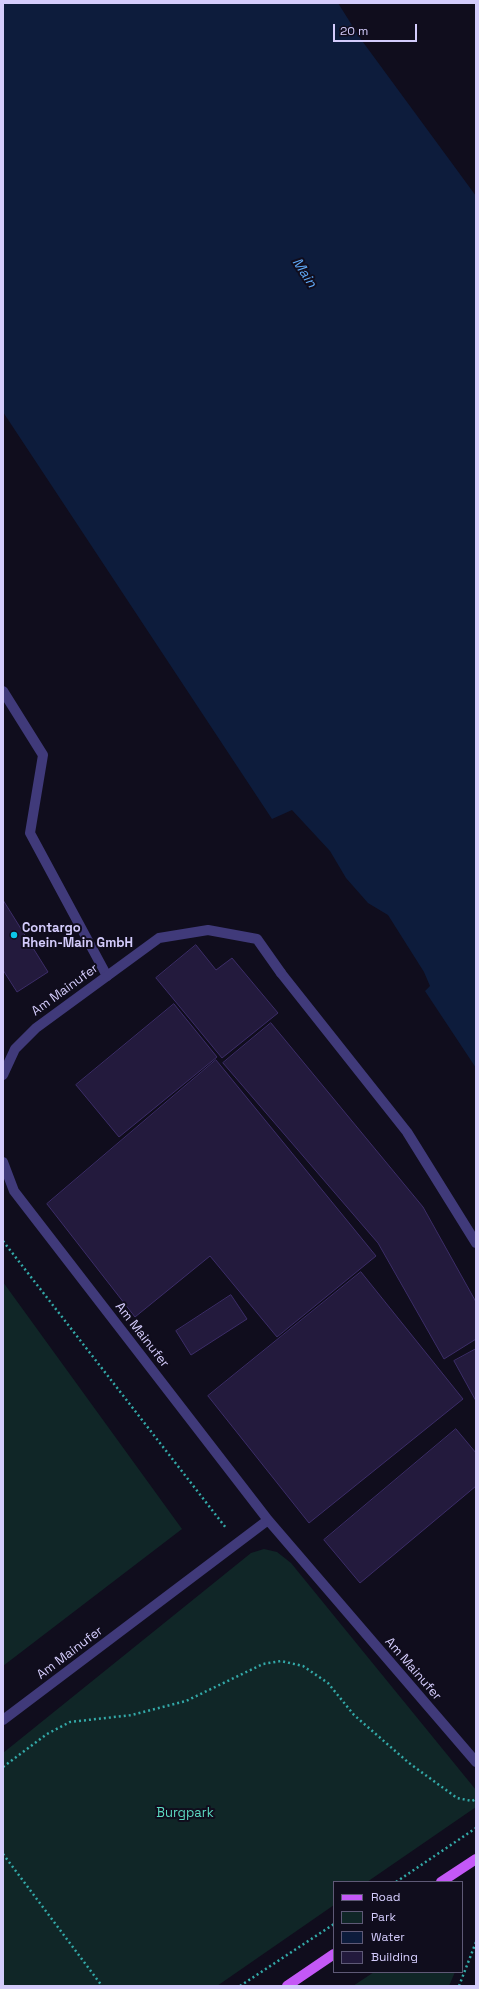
<!DOCTYPE html>
<html>
<head>
<meta charset="utf-8">
<style>
	body { margin:0 }
	#map { position:relative; width:479px; height:1989px; overflow:hidden; background:#100d1d; font-family:"Space Grotesk",sans-serif }
	canvas { display:block }
	.frame { position:absolute; inset:0; border:4px solid #d4ccfc; pointer-events:none }
	.legend { position:absolute; left:333px; top:1881px; width:130px; height:92px; box-sizing:border-box; background:#100d1d; border:1px solid #5e5976; margin:0; padding:5px 7px; list-style:none; font-size:12px; color:#d4ccfc }
	.legend li { display:flex; align-items:center; gap:8px; height:20px }
	.legend b { width:20px; border:1px solid #5e5976 }
	.scale { position:absolute; left:333px; top:24px; width:84px; height:18px; box-sizing:border-box; border:2px solid #d4ccfc; border-top:0; padding-left:5px; font-size:12px; line-height:14px; white-space:nowrap; color:#d4ccfc; -webkit-text-stroke:3px #100d1d; paint-order:stroke }
</style>
</head>
<body>
<div id="map">
<canvas width="479" height="1989"></canvas>
<div class="frame"></div>
<ul class="legend">
<li><b style="height:5px;background:#c458f7"></b>Road</li>
<li><b style="height:11px;background:#102627"></b>Park</li>
<li><b style="height:11px;background:#0d1c3c"></b>Water</li>
<li><b style="height:11px;background:#231a3d"></b>Building</li>
</ul>
<div class="scale">20 m</div>
</div>
<script>
const context = document.querySelector('canvas').getContext('2d');
context.lineJoin = 'round';
function paint(path, color) { context.fillStyle = color; context.fill(path, 'evenodd'); }
function strokePath(path, color, width, dash) { context.strokeStyle = color; context.lineWidth = width; context.lineCap = dash ? 'butt' : 'round'; context.setLineDash(dash || []); context.stroke(path); }
function label(font, color, halo, rows, align = 'center') {
  context.font = font + ' "Space Grotesk",sans-serif'; context.lineWidth = 4; context.setLineDash([]); context.textBaseline = 'middle'; context.strokeStyle = halo; context.fillStyle = color; for (const [text, x, y, turn = 0] of rows) {
    context.save(); context.translate(x, y); context.rotate((+turn || 0) * Math.PI / 180); context.textAlign = isNaN(turn) ? turn : align; if (halo) context.strokeText(text, 0, 0); context.fillText(text, 0, 0); context.restore();
  }
}
paint(new Path2D(`
	M 3,1282 L 182,1529 L 3,1666 Z
	M 264,1549 L 277,1552 L 291,1563 L 476,1790 L 476,1807 L 367,1882 L 334,1882 L 334,1905 L 217,1986 L 3,1986 L 3,1753 L 251,1553 Z
	M 374,1972 L 455,1972 L 449,1986 L 353,1986 Z`), '#102627');
paint(new Path2D(`
	M 3,3 L 338,3 L 360,38 L 476,196 L 476,1068 L 425,991 L 430,986 L 424,972 L 388,915 L 368,903 L 346,878 L 330,851 L 292,810 L 272,819 L 3,412 Z`), '#0d1c3c');
const building = new Path2D(`
	M 3,900 L 48,972 L 17,992 L 3,970 Z
	M 196,945 L 216,970 L 232,958 L 278,1013 L 222,1058 L 156,978 Z
	M 174,1004 L 217,1057 L 119,1137 L 76,1085 Z
	M 271,1023 L 423,1207 L 476,1302 L 476,1339 L 444,1359 L 378,1243 L 223,1063 Z
	M 216,1060 L 376,1256 L 277,1337 L 210,1256 L 135,1317 L 47,1204 Z
	M 361,1272 L 463,1399 L 309,1523 L 208,1396 Z
	M 231,1295 L 247,1319 L 191,1355 L 176,1331 Z
	M 476,1349 L 476,1401 L 454,1361 Z
	M 456,1429 L 476,1453 L 476,1486 L 360,1583 L 324,1540 Z`);
paint(building, '#231a3d');
strokePath(building, '#3c2d68', 1);
strokePath(new Path2D(`
	M 3,1241 L 226,1528
	M 3,1767 L 47,1734 L 70,1722 L 132,1715 L 186,1701 L 263,1664 L 281,1661 L 303,1666 L 328,1683 L 354,1715 L 409,1763 L 457,1798 L 472,1801 L 476,1799
	M 3,1854 L 102,1986
	M 396,1882 L 476,1828
	M 240,1986 L 334,1924
	M 459,1986 L 476,1942`), '#33a9a8', 2.5, [2, 3]);
strokePath(new Path2D(`
	M 3,691 L 43,755 L 30,833 L 107,976
	M 281,973 L 407,1132 L 476,1243`), '#403a7a', 10);
strokePath(new Path2D(`
	M 3,1075 L 15,1049 L 36,1028 L 159,938 L 208,930 L 257,939 L 281,973
	M 3,1162 L 14,1191 L 268,1520 L 476,1762
	M 3,1720 L 268,1520`), '#403a7a', 10);
strokePath(new Path2D(`
	M 441,1882 L 476,1859
	M 287,1986 L 334,1954`), '#c458f7', 10);
for (const [x, y, r, color] of [
	[14,935,4,"#0bc7e9"]
]) { const dot = new Path2D(); dot.arc(x, y, r, 0, 2 * Math.PI); context.fillStyle = color; context.fill(dot); strokePath(dot, '#100d1d', 1.5); }
label('bold 13px', '#d4ccfc', '#100d1d', [
	["Contargo",22,928],
	["Rhein-Main GmbH",22,943]
], 'left');
label('13px', '#d4ccfc', '#100d1d', [
	["Am Mainufer",65,990,-36],
	["Am Mainufer",142,1335,52],
	["Am Mainufer",70,1653,-37],
	["Am Mainufer",413,1669,49]
]);
label('13px', '#5cd8c0', '#100d1d', [
	["Burgpark",185,1813]
]);
label('italic 14px', '#5fa9f7', '#100d1d', [
	["Main",304,273,57]
]);
</script>
</body>
</html>
